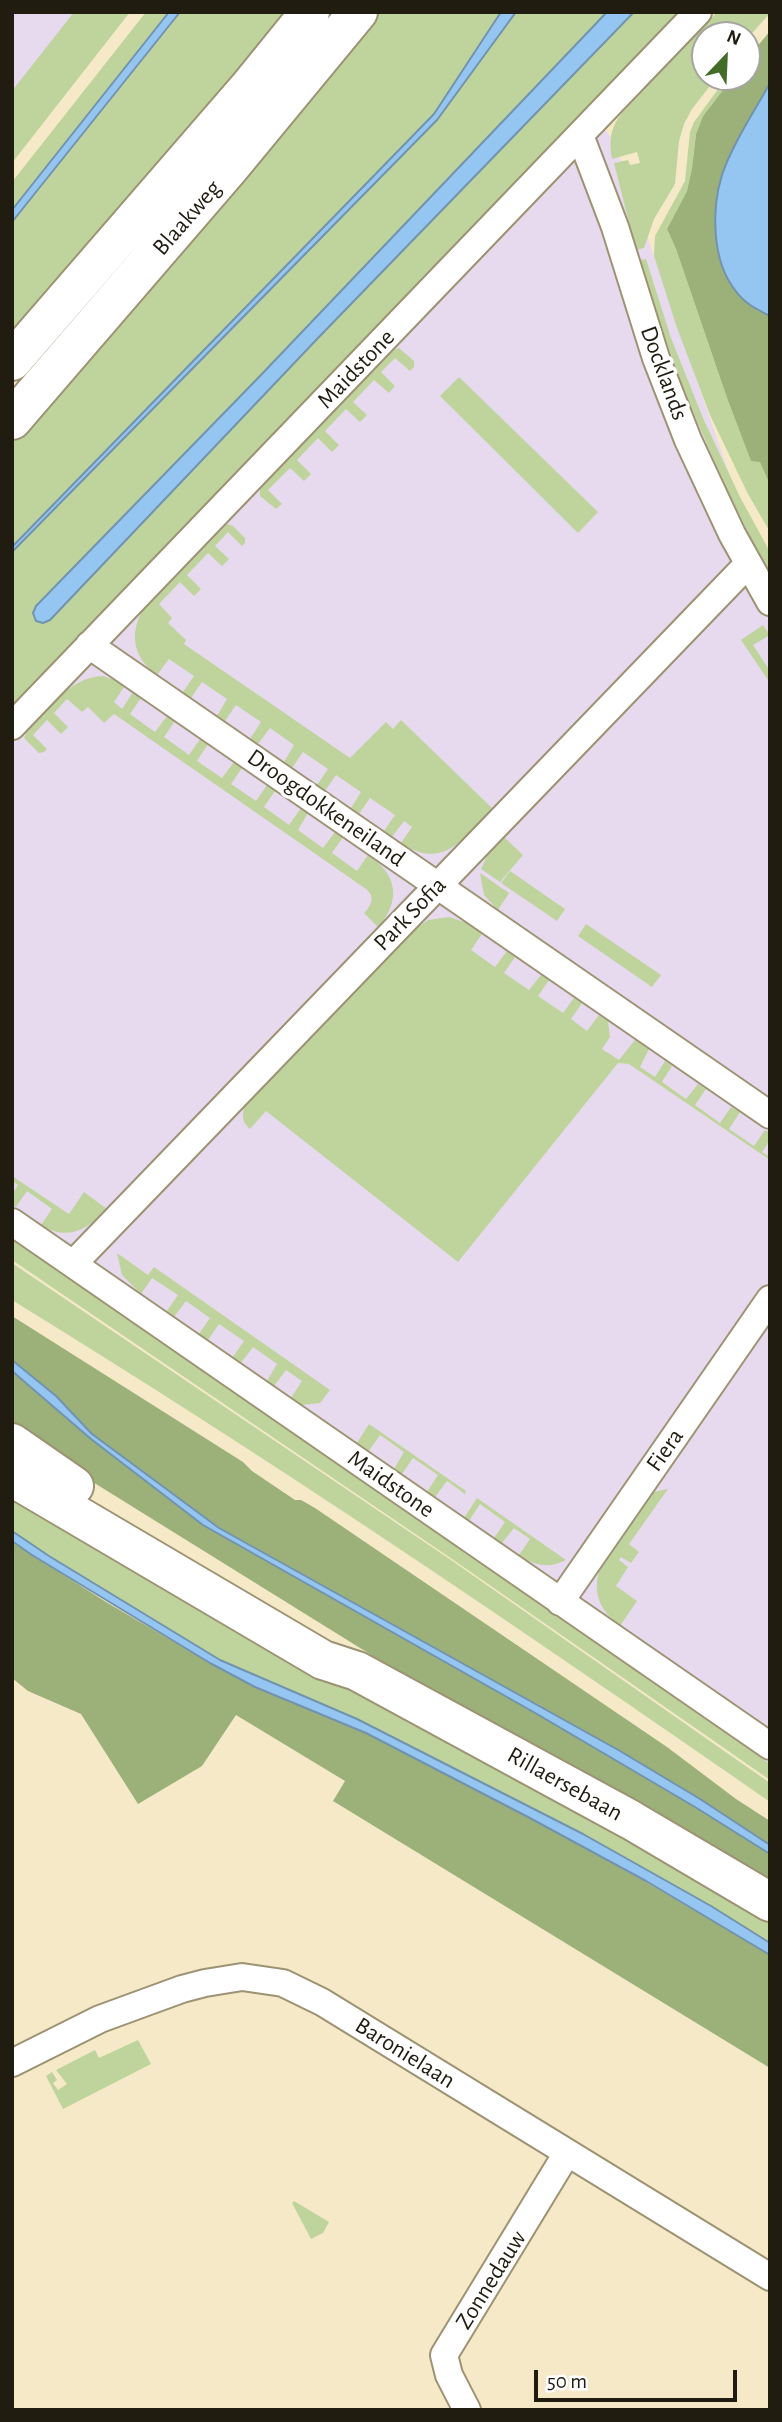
<!DOCTYPE html>
<html>
<head>
<meta charset="utf-8">
<style>
	body { margin:0 }
	#map { position:relative; width:782px; height:2422px; overflow:hidden; background:#f5e9c8; font-family:"Alegreya Sans",sans-serif }
	canvas { display:block }
	.frame { position:absolute; inset:0; border:14px solid #211c10; pointer-events:none }
	.north { position:absolute; left:691px; top:21px; width:70px; height:70px; box-sizing:border-box; background:#fff; border:2px solid #a6a49f; border-radius:50%; rotate:23deg; font-size:19px; font-weight:700; line-height:28px; text-align:center; color:#211c10 }
	.north::after { content:''; display:block; margin:auto; width:24px; height:32px; background:#436c28; clip-path:polygon(50% 0,100% 100%,50% 72%,0 100%) }
	.scale { position:absolute; left:534px; top:2370px; width:203px; height:32px; box-sizing:border-box; border:4px solid #211c10; border-top:0; padding-left:9px; font-size:21px; line-height:24px; white-space:nowrap; color:#211c10; -webkit-text-stroke:5px #fff; paint-order:stroke }
</style>
</head>
<body>
<div id="map">
<canvas width="782" height="2422"></canvas>
<div class="frame"></div>
<div class="north">N</div>
<div class="scale">50 m</div>
</div>
<script>
const context = document.querySelector('canvas').getContext('2d');
context.lineJoin = 'round';
function paint(path, color) { context.fillStyle = color; context.fill(path, 'evenodd'); }
function strokePath(path, color, width, dash) { context.strokeStyle = color; context.lineWidth = width; context.lineCap = dash ? 'butt' : 'round'; context.setLineDash(dash || []); context.stroke(path); }
function label(font, color, halo, rows, align = 'center') {
  context.font = font + ' "Alegreya Sans",sans-serif'; context.lineWidth = 7; context.setLineDash([]); context.textBaseline = 'middle'; context.strokeStyle = halo; context.fillStyle = color; for (const [text, x, y, turn = 0] of rows) {
    context.save(); context.translate(x, y); context.rotate((+turn || 0) * Math.PI / 180); context.textAlign = isNaN(turn) ? turn : align; if (halo) context.strokeText(text, 0, 0); context.fillText(text, 0, 0); context.restore();
  }
}
paint(new Path2D(`
	M 12,12 L 123,12 L 12,148 Z
	M 585,105 L 614,141 L 742,511 L 770,559 L 770,1765 L 12,1236 L 12,705 Z`), '#e7daee');
paint(new Path2D(`
	M 74,12 L 130,12 L 12,163 L 12,91 Z
	M 146,12 L 169,12 L 12,210 L 12,182 Z
	M 180,12 L 290,12 L 12,340 L 12,222 Z
	M 378,12 L 501,12 L 434,114 L 12,547 L 12,444 L 160,273 Z
	M 516,12 L 607,12 L 260,376 L 36,606 L 47,622 L 319,337 L 634,12 L 678,12 L 12,706 L 12,552 L 437,120 Z
	M 717,12 L 770,13 L 747,39 L 747,35 L 705,35 L 705,77 L 717,77 L 692,109 L 684,124 L 679,141 L 675,184 L 654,219 L 644,248 L 636,250 L 614,163 L 628,160 L 630,165 L 640,163 L 637,152 L 612,159 C 609,141 610,128 622,113 Z
	M 727,77 L 733,77 L 703,116 L 696,134 L 692,168 L 687,191 L 667,229 L 676,249 L 727,398 L 751,460 L 760,461 L 770,485 L 770,532 L 748,494 L 710,415 L 677,328 L 654,256 L 655,236 L 685,181 L 690,132 L 694,122 Z
	M 646,259 L 671,338 L 703,418 L 740,497 L 770,552 L 770,575 C 717,474 672,370 640,260 Z
	M 399,348 L 414,361 L 414,367 L 410,371 L 395,358 L 381,372 L 395,386 L 389,393 L 374,380 L 353,402 L 367,415 L 360,422 L 346,409 L 325,431 L 339,445 L 332,452 L 318,438 L 297,460 L 311,474 L 304,481 L 290,468 L 268,490 L 282,504 L 276,509 L 260,496 L 260,488 L 394,350 Z
	M 459,377 L 598,512 L 578,533 L 440,396 Z
	M 227,524 L 233,526 L 245,538 L 245,543 L 242,546 L 228,532 L 215,546 L 229,559 L 222,566 L 208,553 L 187,575 L 201,589 L 194,596 L 180,582 L 159,604 L 172,618 L 168,623 L 186,640 L 184,644 L 350,758 L 386,722 L 393,729 L 401,720 L 492,808 C 464,837 444,872 401,843 L 412,827 L 404,821 L 392,837 L 384,831 L 395,815 L 370,798 L 359,814 L 351,808 L 361,792 L 336,775 L 325,791 L 317,785 L 328,769 L 303,752 L 292,768 L 284,762 L 294,745 L 270,728 L 258,744 L 250,739 L 261,722 L 236,705 L 225,721 L 217,716 L 227,699 L 202,682 L 191,698 L 183,692 L 194,676 L 169,659 L 157,675 C 135,659 129,637 141,613 Z
	M 763,625 L 770,635 L 753,645 L 770,671 L 770,683 L 741,640 Z
	M 103,676 L 117,681 L 124,687 L 114,702 L 122,709 L 133,692 L 141,698 L 130,714 L 155,732 L 167,716 L 175,721 L 164,737 L 189,755 L 200,739 L 208,744 L 197,761 L 222,778 L 234,762 L 242,768 L 231,784 L 256,801 L 267,785 L 275,791 L 264,807 L 289,825 L 301,808 L 308,813 L 298,830 L 323,848 L 335,832 L 343,837 L 332,853 L 357,871 L 368,855 C 397,874 402,900 378,927 L 364,913 C 372,905 375,896 366,889 L 114,714 L 104,723 L 88,707 L 82,712 L 67,699 L 54,713 L 68,727 L 61,734 L 47,720 L 33,735 L 47,749 L 44,752 L 39,753 L 24,738 L 27,732 C 49,709 69,677 103,676 Z
	M 504,837 L 523,855 L 500,882 L 481,869 L 487,856 Z
	M 510,871 L 565,909 L 557,921 L 501,883 Z
	M 480,873 L 509,893 L 498,910 L 484,895 Z
	M 449,917 L 467,923 L 482,934 L 471,950 L 495,967 L 507,951 L 515,957 L 504,973 L 529,990 L 541,975 L 549,980 L 538,996 L 563,1013 L 574,998 L 582,1003 L 571,1019 L 587,1031 L 599,1015 L 608,1021 L 610,1037 L 602,1049 L 619,1060 L 635,1040 L 649,1049 L 640,1067 L 655,1077 L 665,1061 L 672,1066 L 662,1082 L 686,1099 L 698,1084 L 706,1089 L 695,1105 L 720,1123 L 731,1107 L 740,1112 L 729,1129 L 754,1146 L 765,1130 L 770,1133 L 770,1140 L 762,1152 L 770,1157 L 770,1160 L 629,1064 L 618,1063 L 458,1262 L 266,1111 L 250,1129 C 242,1122 242,1117 244,1108 L 417,928 L 428,920 Z
	M 586,924 L 661,975 L 652,987 L 578,936 Z
	M 12,1176 L 69,1214 L 84,1192 L 107,1209 C 88,1229 68,1242 41,1225 L 52,1209 L 27,1191 L 16,1207 L 12,1205 L 12,1195 L 18,1185 L 12,1181 Z
	M 12,1239 L 770,1764 L 770,1780 L 452,1559 L 12,1260 Z
	M 117,1253 L 148,1275 L 154,1267 L 330,1390 L 320,1403 L 302,1405 L 291,1398 L 302,1381 L 286,1370 L 274,1386 L 267,1381 L 277,1364 L 253,1347 L 241,1363 L 233,1357 L 244,1341 L 219,1324 L 208,1340 L 199,1334 L 210,1318 L 186,1301 L 174,1317 L 167,1311 L 178,1295 L 152,1278 L 141,1294 L 122,1275 Z
	M 12,1263 L 451,1560 L 770,1783 L 770,1802 C 521,1629 271,1459 12,1300 Z
	M 369,1424 L 466,1491 L 465,1494 L 447,1481 L 435,1497 L 427,1492 L 438,1475 L 413,1458 L 402,1474 L 394,1469 L 404,1452 L 380,1435 L 369,1451 L 357,1443 Z
	M 12,1485 L 770,1919 L 770,1944 L 711,1906 L 583,1834 L 357,1719 L 220,1660 L 49,1556 L 12,1531 Z
	M 668,1489 L 629,1544 L 639,1552 L 631,1563 L 621,1557 L 619,1560 L 628,1567 L 616,1586 L 637,1601 L 620,1626 C 602,1612 592,1595 599,1572 L 654,1492 Z
	M 477,1498 L 566,1560 C 549,1569 535,1566 519,1555 L 530,1539 L 514,1528 L 502,1543 L 494,1538 L 505,1522 L 480,1504 L 469,1521 L 464,1518 Z
	M 138,2040 L 151,2064 L 63,2109 L 46,2076 L 52,2072 L 57,2080 L 53,2083 L 58,2090 L 67,2084 L 56,2070 L 95,2050 L 99,2058 Z
	M 294,2201 L 329,2222 L 323,2233 L 311,2239 L 292,2203 Z`), '#bfd49d');
paint(new Path2D(`
	M 770,31 C 770,46 773,72 769,85 C 759,114 736,137 726,166 C 707,222 711,288 770,316 L 770,485 L 760,462 L 751,461 L 727,398 L 676,249 L 667,229 L 687,191 L 692,168 L 696,134 L 703,116 L 733,77 L 747,77 L 747,59 Z
	M 12,1316 L 243,1462 L 252,1471 L 295,1500 L 301,1500 L 315,1508 L 667,1747 L 736,1799 L 770,1821 L 770,1845 L 700,1799 L 620,1751 L 220,1528 L 92,1434 L 56,1396 L 12,1360 Z
	M 12,1371 L 91,1439 L 203,1525 L 537,1714 L 696,1807 L 770,1854 L 770,1884 L 410,1679 L 67,1466 L 12,1429 Z
	M 12,1542 L 106,1602 L 210,1663 L 255,1687 L 366,1733 L 528,1817 L 646,1882 L 770,1955 L 770,2068 L 333,1801 L 345,1781 L 236,1715 L 202,1766 L 138,1804 L 81,1714 L 28,1691 L 12,1678 Z`), '#9cb179');
const water = new Path2D(`
	M 169,12 L 180,12 L 12,222 L 12,210 Z
	M 501,12 L 516,12 L 437,120 L 12,552 L 12,547 L 434,114 Z
	M 607,12 L 634,12 L 319,337 L 50,620 L 43,623 L 36,621 L 33,613 L 36,606 L 260,376 Z
	M 770,83 L 770,316 C 756,309 744,303 735,290 C 712,261 711,210 722,175 C 732,145 754,112 770,83 Z
	M 12,1360 L 56,1396 L 92,1434 L 219,1528 L 620,1751 L 700,1799 L 770,1845 L 770,1854 L 695,1807 L 537,1714 L 203,1525 L 91,1439 L 12,1371 Z
	M 12,1531 L 49,1556 L 220,1660 L 357,1719 L 583,1834 L 711,1906 L 770,1943 L 770,1955 L 646,1881 L 528,1817 L 366,1733 L 255,1687 L 210,1663 L 32,1555 L 12,1541 Z`);
paint(water, '#95c6f1');
strokePath(water, '#7293ae', 2);
const street = new Path2D(`
	M 580,135 L 615,227 L 656,358 L 688,440 L 732,534 L 770,602
	M 89,645 L 770,1115
	M 12,726 L 698,12
	M 12,1222 L 770,1746
	M 73,1264 L 748,564
	M 560,1602 L 770,1299
	M 12,2063 L 100,2019 L 182,1989 L 205,1983 L 242,1977 L 283,1983 L 322,2002 L 770,2277
	M 467,2410 L 449,2375 L 444,2355 L 567,2153`);
const secondary = new Path2D(`
	M 12,361 L 250,86 L 310,12
	M 12,420 L 230,167 L 358,12
	M 12,1443 L 74,1486
	M 12,1477 L 323,1660 L 357,1671 L 631,1820 L 770,1902`);
strokePath(street, '#9d9273', 30);
strokePath(secondary, '#9d9273', 42);
strokePath(street, '#fff', 26);
strokePath(secondary, '#fff', 38);
label('24px', '#211c10', '#fff', [
	["Blaakweg",187,218,-49],
	["Maidstone",356,369,-46],
	["Docklands",664,373,70],
	["Droogdokkeneiland",326,808,35],
	["Park Sofia",410,914,-46],
	["Fiera",665,1450,-55],
	["Maidstone",391,1484,35],
	["Rillaersebaan",565,1784,29],
	["Baronielaan",405,2053,32],
	["Zonnedauw",491,2280,-58]
]);
</script>
</body>
</html>
